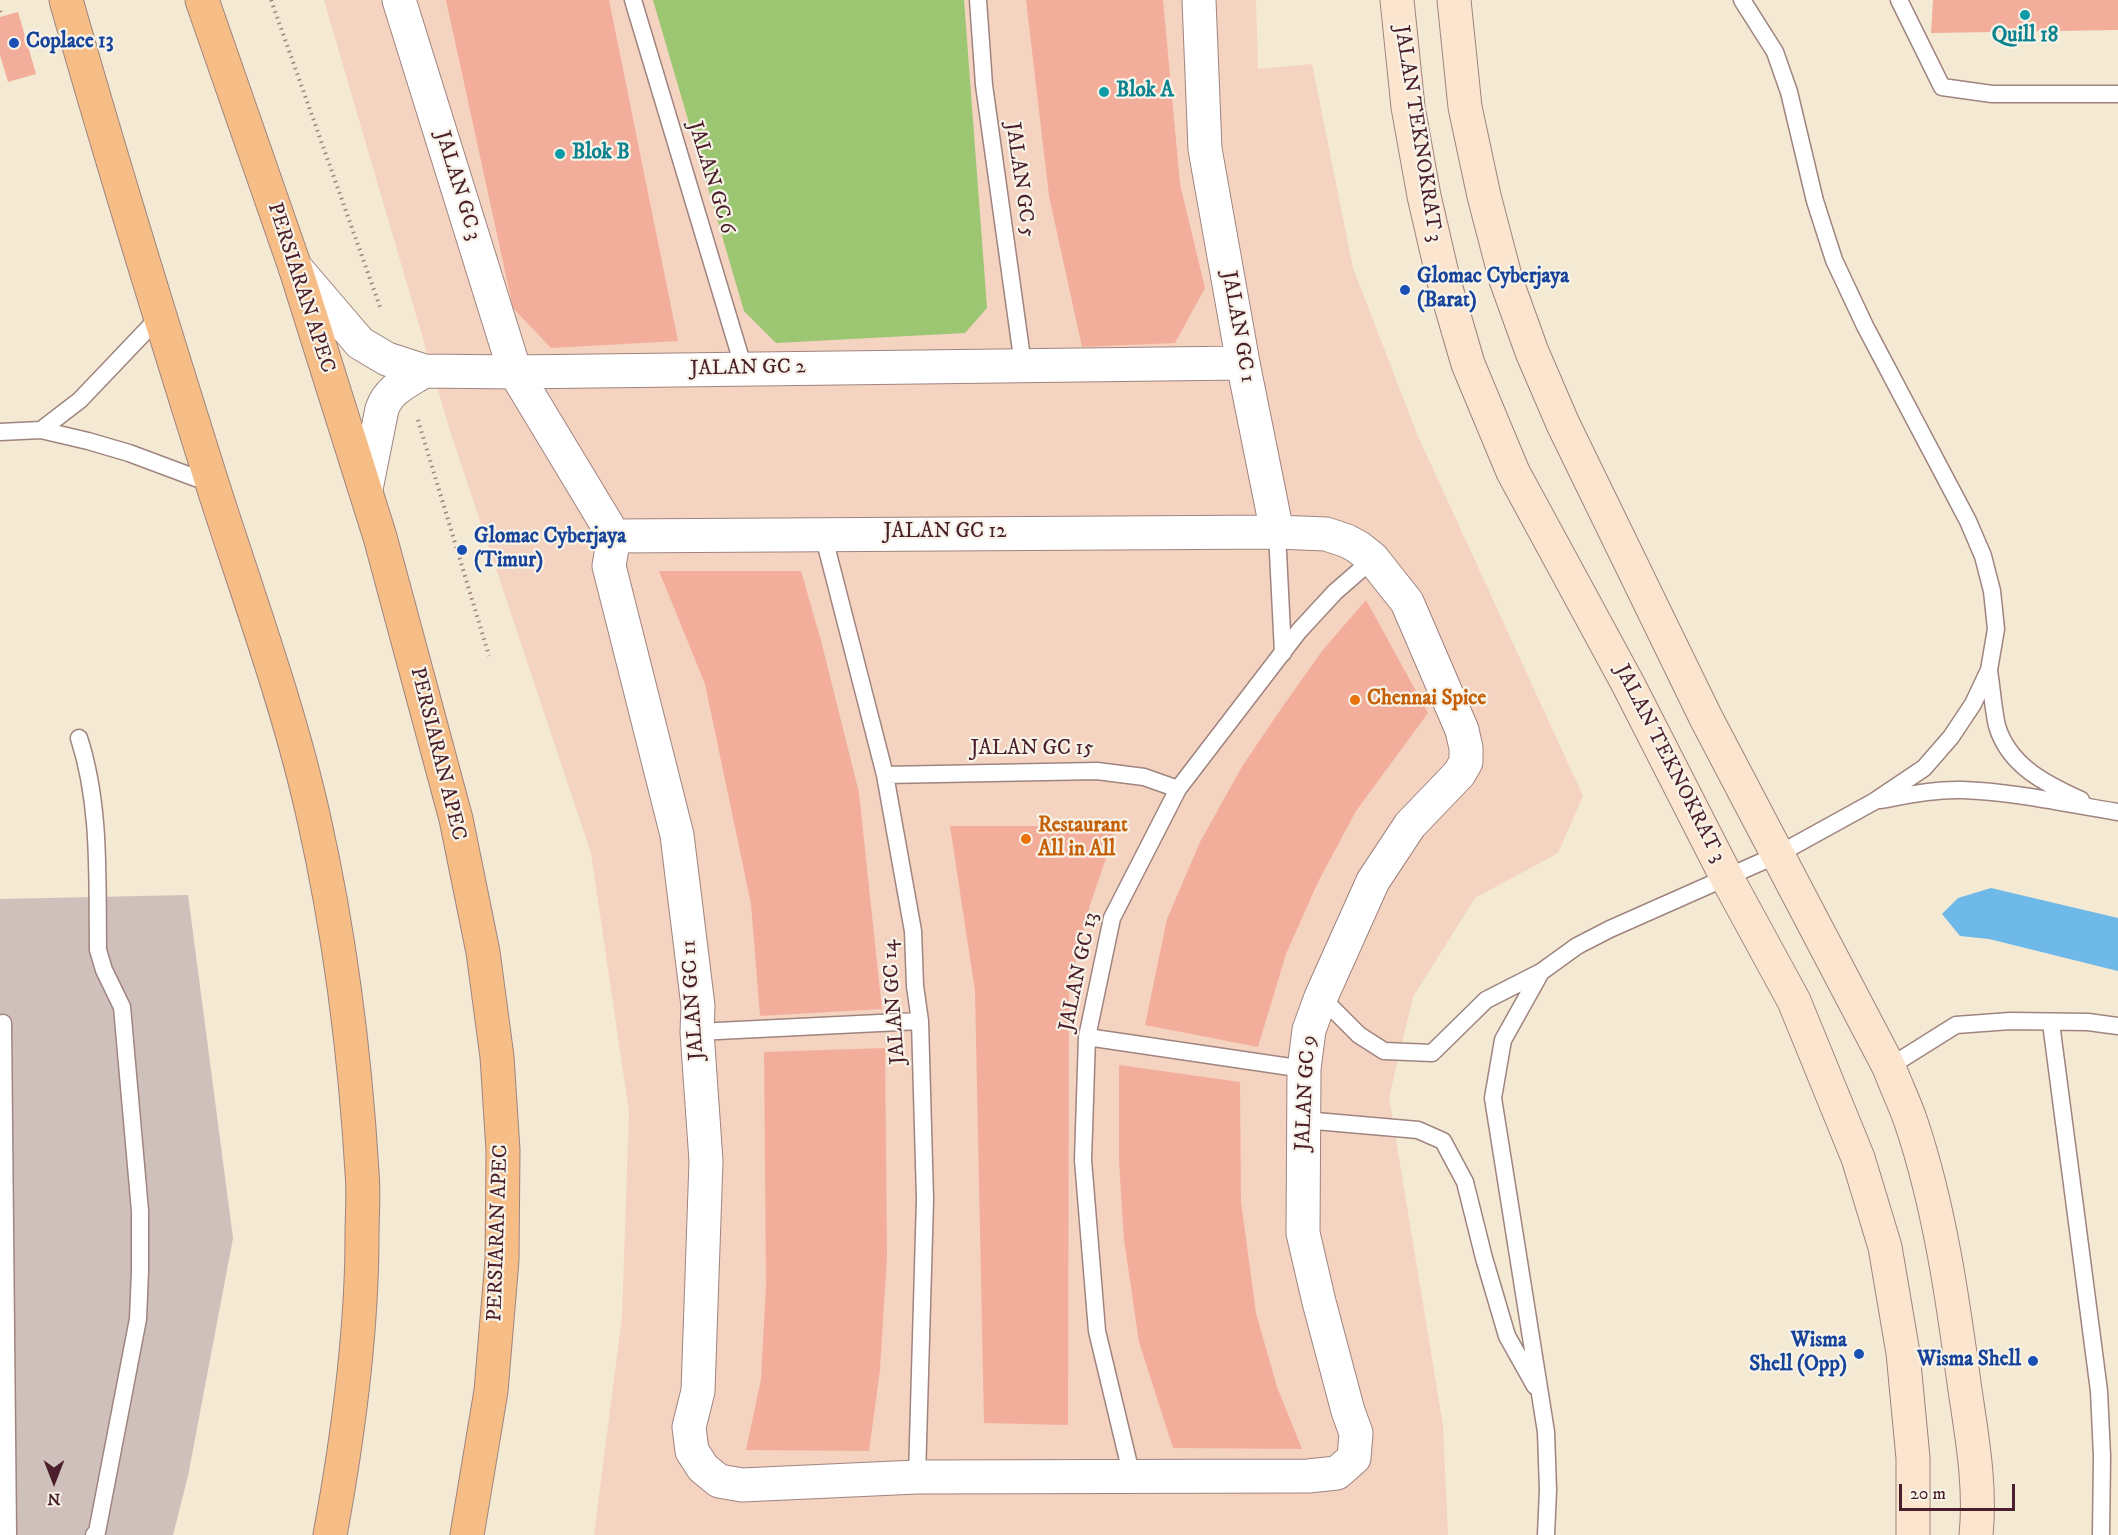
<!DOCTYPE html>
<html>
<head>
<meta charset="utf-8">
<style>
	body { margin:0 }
	#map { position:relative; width:2118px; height:1535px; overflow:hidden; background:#f4e9d3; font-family:"IM FELL DW Pica",serif }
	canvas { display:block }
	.north { position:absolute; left:24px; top:1451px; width:60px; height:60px; -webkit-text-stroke:4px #f7f3e8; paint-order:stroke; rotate:180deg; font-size:16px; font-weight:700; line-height:24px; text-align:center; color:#4a1f2b }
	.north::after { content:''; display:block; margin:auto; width:21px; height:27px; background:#4a1f2b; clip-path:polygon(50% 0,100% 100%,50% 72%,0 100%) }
	.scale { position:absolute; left:1899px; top:1484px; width:116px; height:27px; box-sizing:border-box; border:3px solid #4a1f2b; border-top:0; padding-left:8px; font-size:18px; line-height:21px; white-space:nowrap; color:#4a1f2b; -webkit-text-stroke:4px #f7f3e8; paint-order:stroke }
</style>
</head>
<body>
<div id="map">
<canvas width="2118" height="1535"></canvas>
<div class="north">N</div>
<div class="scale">20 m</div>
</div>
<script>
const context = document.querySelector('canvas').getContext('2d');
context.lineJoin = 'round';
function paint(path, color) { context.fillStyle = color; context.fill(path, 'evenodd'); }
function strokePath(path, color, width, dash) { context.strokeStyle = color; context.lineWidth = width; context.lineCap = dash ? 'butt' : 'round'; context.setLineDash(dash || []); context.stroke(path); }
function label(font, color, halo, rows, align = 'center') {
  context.font = font + ' "IM FELL DW Pica",serif'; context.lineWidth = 4.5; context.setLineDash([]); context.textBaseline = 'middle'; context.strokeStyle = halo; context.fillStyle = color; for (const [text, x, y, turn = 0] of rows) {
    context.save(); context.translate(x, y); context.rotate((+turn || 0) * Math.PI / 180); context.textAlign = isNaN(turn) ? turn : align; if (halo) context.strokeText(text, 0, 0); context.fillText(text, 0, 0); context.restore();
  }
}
paint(new Path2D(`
	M 324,0 L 1256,0 L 1258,69 L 1312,64 L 1353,268 L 1417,434 L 1583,796 L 1558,853 L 1475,898 L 1413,997 L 1389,1097 L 1443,1426 L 1448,1535 L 594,1535 L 622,1317 L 629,1112 L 591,853 L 450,431 Z`), '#f4d3c0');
paint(new Path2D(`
	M 188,895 L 233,1238 L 188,1476 L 173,1535 L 0,1535 L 0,899 Z`), '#d0c0bc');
paint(new Path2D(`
	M 653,0 L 964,0 L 987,308 L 965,333 L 776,343 L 744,311 Z`), '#9cc672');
paint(new Path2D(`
	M 1991,888 L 2118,918 L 2118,971 L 1989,939 L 1960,936 L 1942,914 L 1958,898 Z`), '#6fb9e8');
paint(new Path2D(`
	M 446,0 L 609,0 L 678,341 L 551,348 L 513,308 Z
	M 1026,0 L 1163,0 L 1180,184 L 1205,288 L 1175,343 L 1082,347 L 1049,196 Z
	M 1933,0 L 2118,0 L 2118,30 L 1931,33 Z
	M 18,12 L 36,74 L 8,82 L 0,55 L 0,17 Z
	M 659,571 L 801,571 L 821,641 L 859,793 L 882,1009 L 760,1016 L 751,904 L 705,684 Z
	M 1366,600 L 1428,713 L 1356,811 L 1319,880 L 1286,954 L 1258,1047 L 1145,1025 L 1167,919 L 1200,842 L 1243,765 L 1283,706 L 1322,651 Z
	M 950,826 L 1117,826 L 1090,905 L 1069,987 L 1068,1425 L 984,1423 L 975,991 Z
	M 885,1048 L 887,1256 L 880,1370 L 869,1451 L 746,1450 L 761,1379 L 766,1286 L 764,1052 Z
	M 1119,1065 L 1240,1082 L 1241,1202 L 1256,1313 L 1277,1387 L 1302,1449 L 1173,1448 L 1139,1342 L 1124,1240 L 1119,1161 Z`), '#f3ae9b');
const lane = new Path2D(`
	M 633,0 L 744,369
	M 978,0 L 984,85 L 1023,365
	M 1899,0 L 1942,87 L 1992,94 L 2118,94
	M 41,430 L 80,400 L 160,316
	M 0,432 L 41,430 L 88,441 L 129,453 L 212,484
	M 1277,532 L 1283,653
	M 823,534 L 885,775 L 913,931 L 915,986 L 920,1021 L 925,1199 L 917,1477
	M 1989,671 C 1992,689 1993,708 1997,726 C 2009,766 2046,784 2081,800
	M 79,738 C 101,806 97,879 98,950 L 104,970 L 122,1007 L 140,1211 L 140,1271 L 138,1319 L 97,1532 L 94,1535
	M 885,775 L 1097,771 L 1144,777 L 1178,789
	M 1881,800 C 1908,795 1936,789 1963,790 C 2015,792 2067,804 2118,812
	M 1321,997 L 1359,1035 L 1384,1051 L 1432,1053 L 1486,1000 L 1541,972
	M 3,1023 L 8,1535
	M 2051,1023 L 2099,1391 L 2102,1456 L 2101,1535
	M 697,1032 L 920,1021
	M 1087,1037 L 1304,1069
	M 1889,1067 L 1956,1025 L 2010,1021 L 2088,1022 L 2118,1026
	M 1304,1120 L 1418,1130 L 1443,1141 L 1465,1182 L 1484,1258 L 1507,1336 L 1535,1386
	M 1132,1477 L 1097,1331 L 1083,1160 L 1087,1037 L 1112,918 L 1178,789 L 1299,631 L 1335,592 L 1373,559
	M 1546,1535 L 1548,1490 L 1546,1432 L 1493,1098 L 1503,1040 L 1541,972 L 1577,946 L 1610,929 L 1777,855 L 1875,801 L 1924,768 L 1951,737 L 1973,704 L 1989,670 L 1996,629 L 1992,591 L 1983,556 L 1968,521 L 1865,326 L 1834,260 L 1815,201 L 1789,92 L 1775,52 L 1742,0`);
const street = new Path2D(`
	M 399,0 L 515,372 L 614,536
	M 1199,0 L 1205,149 L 1243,363 L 1277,532
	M 295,267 L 360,343 L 387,359 L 424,371 L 515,372 L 1243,363
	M 366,489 L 382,409 C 389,389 407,382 424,371
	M 1277,532 L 1326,534 L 1347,541 L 1358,547 L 1373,559 L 1407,602 L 1462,730 L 1466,748 L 1466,762 L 1459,774 L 1410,825 L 1373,881 L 1321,997 L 1309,1030 L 1304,1069 L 1303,1233 L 1319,1302 L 1348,1411 L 1356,1433 L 1354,1458 L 1337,1473 L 1308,1476 L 917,1477 L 742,1485 L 719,1481 L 703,1468 L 692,1451 L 689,1427 L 698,1391 L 706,1161 L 697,1032 L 698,1006 L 677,835 L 609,566 L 614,536 Z`);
const secondary = new Path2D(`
	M 1397,0 L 1408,107 L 1424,196 L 1443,278 L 1468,364 L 1513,472 L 1628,684 L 1727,878 L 1794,1001 L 1858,1158 L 1885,1247 L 1903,1353 L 1913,1458 L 1913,1535
	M 1454,0 L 1465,107 L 1484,196 L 1506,280 L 1532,352 L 1563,424 L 1706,718 L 1889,1067 C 1896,1086 1905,1104 1911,1122 C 1940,1208 1953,1301 1965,1390 C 1972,1437 1981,1487 1976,1535`);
const primary = new Path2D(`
	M 66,0 C 112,163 162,324 213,486 C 248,596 289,706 314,819 C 340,935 355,1054 362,1172 C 364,1193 362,1215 362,1236 C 362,1336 348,1437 330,1535
	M 202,0 L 295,267 L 380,537 L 456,819 L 483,952 L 497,1057 L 503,1150 L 502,1260 L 491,1391 L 467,1535`);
strokePath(lane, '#9f847f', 19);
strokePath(street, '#9f847f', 35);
strokePath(secondary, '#9f847f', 35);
strokePath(primary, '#9f847f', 35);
strokePath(new Path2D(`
	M 271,0 L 380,307
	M 0,11 L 2,16
	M 418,420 L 489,656`), '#9f847f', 4, [1.5, 4.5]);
strokePath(lane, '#fff', 16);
strokePath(street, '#fff', 33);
strokePath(secondary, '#fbe5cf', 33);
strokePath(primary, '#f6be86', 33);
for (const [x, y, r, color] of [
	[2025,15,6,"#0f9aa8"],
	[14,43,6,"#1a4fb4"],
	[1104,92,6,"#0f9aa8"],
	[560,154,6,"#0f9aa8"],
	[1405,290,6,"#1a4fb4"],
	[462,550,6,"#1a4fb4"],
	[1355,700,6,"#e8710a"],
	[1026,839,6,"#e8710a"],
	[1859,1354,6,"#1a4fb4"],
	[2033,1361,6,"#1a4fb4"]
]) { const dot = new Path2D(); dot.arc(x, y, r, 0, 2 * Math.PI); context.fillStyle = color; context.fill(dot); strokePath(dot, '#f7f3e8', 2); }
label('bold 21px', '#0d838f', '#f7f3e8', [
	["Quill 18",2025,37,"center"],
	["Blok A",1116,92],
	["Blok B",572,154]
], 'left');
label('bold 21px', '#164399', '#f7f3e8', [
	["Coplace 13",26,43],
	["Glomac Cyberjaya",1417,278],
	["(Barat)",1417,302],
	["Glomac Cyberjaya",474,538],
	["(Timur)",474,562],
	["Wisma",1847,1342,"right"],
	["Shell (Opp)",1847,1366,"right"],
	["Wisma Shell",2021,1361,"right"]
], 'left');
label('21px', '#4a1f2b', '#f7f3e8', [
	["JALAN TEKNOKRAT 3",1417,134,81],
	["JALAN GC 6",710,178,73],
	["JALAN GC 5",1019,180,82],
	["JALAN GC 3",457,186,73],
	["PERSIARAN APEC",300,288,72],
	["JALAN GC 1",1237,327,80],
	["JALAN GC 2",748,369,-1],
	["JALAN GC 12",945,533],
	["JALAN GC 15",1032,750],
	["PERSIARAN APEC",437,754,76],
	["JALAN TEKNOKRAT 3",1669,764,63],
	["JALAN GC 13",1080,972,-78],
	["JALAN GC 11",694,1000,-94],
	["JALAN GC 14",895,1002,-94],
	["JALAN GC 9",1307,1093,-87],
	["PERSIARAN APEC",499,1233,-88]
]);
label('bold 21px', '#c56008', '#f7f3e8', [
	["Chennai Spice",1367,700],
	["Restaurant",1038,827],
	["All in All",1038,851]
], 'left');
</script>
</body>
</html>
